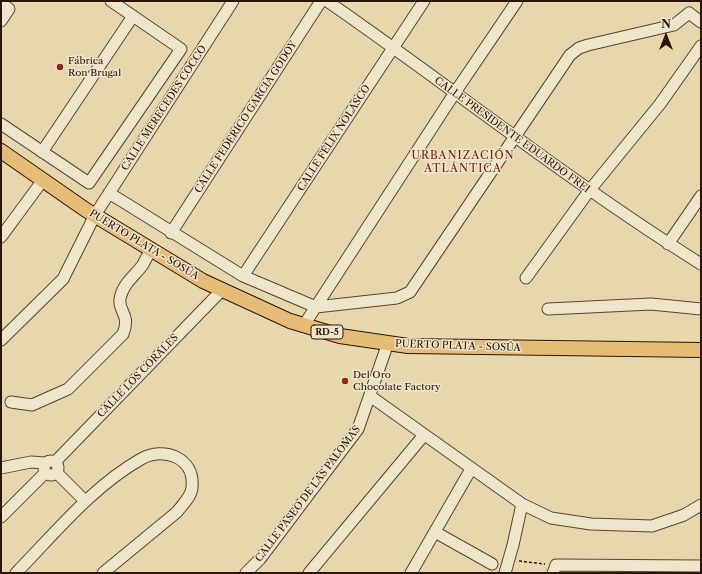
<!DOCTYPE html>
<html>
<head>
<meta charset="utf-8">
<style>
	body { margin:0 }
	#map { position:relative; width:702px; height:574px; overflow:hidden; background:#e7d7ad; font-family:"Libre Caslon Text",serif }
	canvas { display:block }
	.frame { position:absolute; inset:0; border:2px solid #2b1408; pointer-events:none }
	.north { position:absolute; left:646px; top:16px; width:40px; height:40px; -webkit-text-stroke:3px #efe5ca; paint-order:stroke; rotate:0deg; font-size:11px; font-weight:700; line-height:16px; text-align:center; color:#2b1408 }
	.north::after { content:''; display:block; margin:auto; width:14px; height:18px; background:#2b1408; clip-path:polygon(50% 0,100% 100%,50% 72%,0 100%) }
</style>
</head>
<body>
<div id="map">
<canvas width="702" height="574"></canvas>
<div class="frame"></div>
<div class="north">N</div>
</div>
<script>
const context = document.querySelector('canvas').getContext('2d');
context.lineJoin = 'round';
function strokePath(path, color, width, dash) { context.strokeStyle = color; context.lineWidth = width; context.lineCap = dash ? 'butt' : 'round'; context.setLineDash(dash || []); context.stroke(path); }
function label(font, color, halo, rows, align = 'center') {
  context.font = font + ' "Libre Caslon Text",serif'; context.lineWidth = 3; context.setLineDash([]); context.textBaseline = 'middle'; context.strokeStyle = halo; context.fillStyle = color; for (const [text, x, y, turn = 0] of rows) {
    context.save(); context.translate(x, y); context.rotate((+turn || 0) * Math.PI / 180); context.textAlign = isNaN(turn) ? turn : align; if (halo) context.strokeText(text, 0, 0); context.fillText(text, 0, 0); context.restore();
  }
}
const minor = new Path2D(`
	M 327,1 C 453,88 571,183 701,264
	M 1,3 L 9,9 L 1,21
	M 1,124 L 89,183 L 181,49 L 111,1
	M 42,152 L 133,16
	M 109,193 L 243,276 L 316,307 L 397,298 L 410,292 L 570,55 L 579,48 L 588,45 L 674,25 L 689,13 L 701,22
	M 171,233 L 321,1
	M 1,237 L 43,180
	M 668,244 L 701,196
	M 243,276 L 424,1
	M 526,278 L 589,191 L 660,104 L 701,46
	M 548,309 L 651,304 L 701,309
	M 304,325 L 454,94 L 517,1
	M 1,340 L 63,279 L 95,215 L 233,1
	M 370,396 L 522,504 L 551,518 L 591,524 L 652,526 L 684,515 L 701,505
	M 11,402 L 32,405 L 68,389 L 123,334 C 131,314 118,312 120,299 C 122,285 134,276 142,266 C 145,261 148,255 151,249
	M44 468a7 7 0 1 1 14 0a7 7 0 1 1-14 0Z
	M 55,462 L 222,290
	M 1,468 L 31,462 L 45,463
	M 57,473 L 85,501
	M 1,517 L 45,473
	M 435,532 L 492,564
	M 16,573 C 55,533 92,487 141,459 C 164,446 195,458 192,487 C 192,496 182,505 177,512 L 103,573
	M 246,573 L 260,559 L 358,429 L 388,343
	M 309,573 L 424,435
	M 411,573 L 471,469
	M 505,573 L 513,545 L 522,504
	M 553,573 L 556,565 L 701,566`);
const major = new Path2D(`
	M 1,151 L 86,210 L 203,281 L 290,321 L 340,336 L 408,346 L 701,350`);
strokePath(minor, '#5a4531', 13);
strokePath(major, '#2b1408', 16);
strokePath(new Path2D(`
	M 519,561 L 545,564`), '#2b1408', 1.5, [3, 2]);
strokePath(minor, '#efe5ca', 11);
strokePath(major, '#e4bc76', 14);
for (const [x, y, r, color] of [
	[60,67,4,"#8f2418"],
	[345,381,4,"#8f2418"]
]) { const dot = new Path2D(); dot.arc(x, y, r, 0, 2 * Math.PI); context.fillStyle = color; context.fill(dot); strokePath(dot, '#efe5ca', 1.5); }
for (const [x, y, w] of [
	[327,332,32]
]) { const box = new Path2D(); box.roundRect(x - w / 2, y - 7, w, 14, 3); context.fillStyle = '#efe5ca'; context.fill(box); strokePath(box, '#2b1408', 1); }
label('bold 9px', '#2b1408', null, [
	["RD-5",327,332]
]);
label('10px', '#2b1408', '#efe5ca', [
	["Fábrica",68,61],
	["Ron Brugal",68,73],
	["Del Oro",353,375],
	["Chocolate Factory",353,387]
], 'left');
label('10px', '#2b1408', '#efe5ca', [
	["CALLE MERECEDES COCCO",164,108,-57],
	["CALLE FEDERICO GARCIA GODOY",246,117,-57],
	["CALLE PRESIDENTE EDUARDO FREI",512,135,36],
	["CALLE FÉLIX NOLASCO",334,138,-57],
	["PUERTO PLATA - SOSÚA",144,245,31],
	["PUERTO PLATA - SOSÚA",458,346,2],
	["CALLE LOS CORALES",138,376,-46],
	["CALLE PASEO DE LAS PALOMAS",308,494,-53]
]);
context.letterSpacing = '1px';
label('11px', '#7a1f14', '#efe5ca', [
	["URBANIZACIÓN",463,156],
	["ATLÁNTICA",463,169]
]);
context.letterSpacing = '0px';
</script>
</body>
</html>
